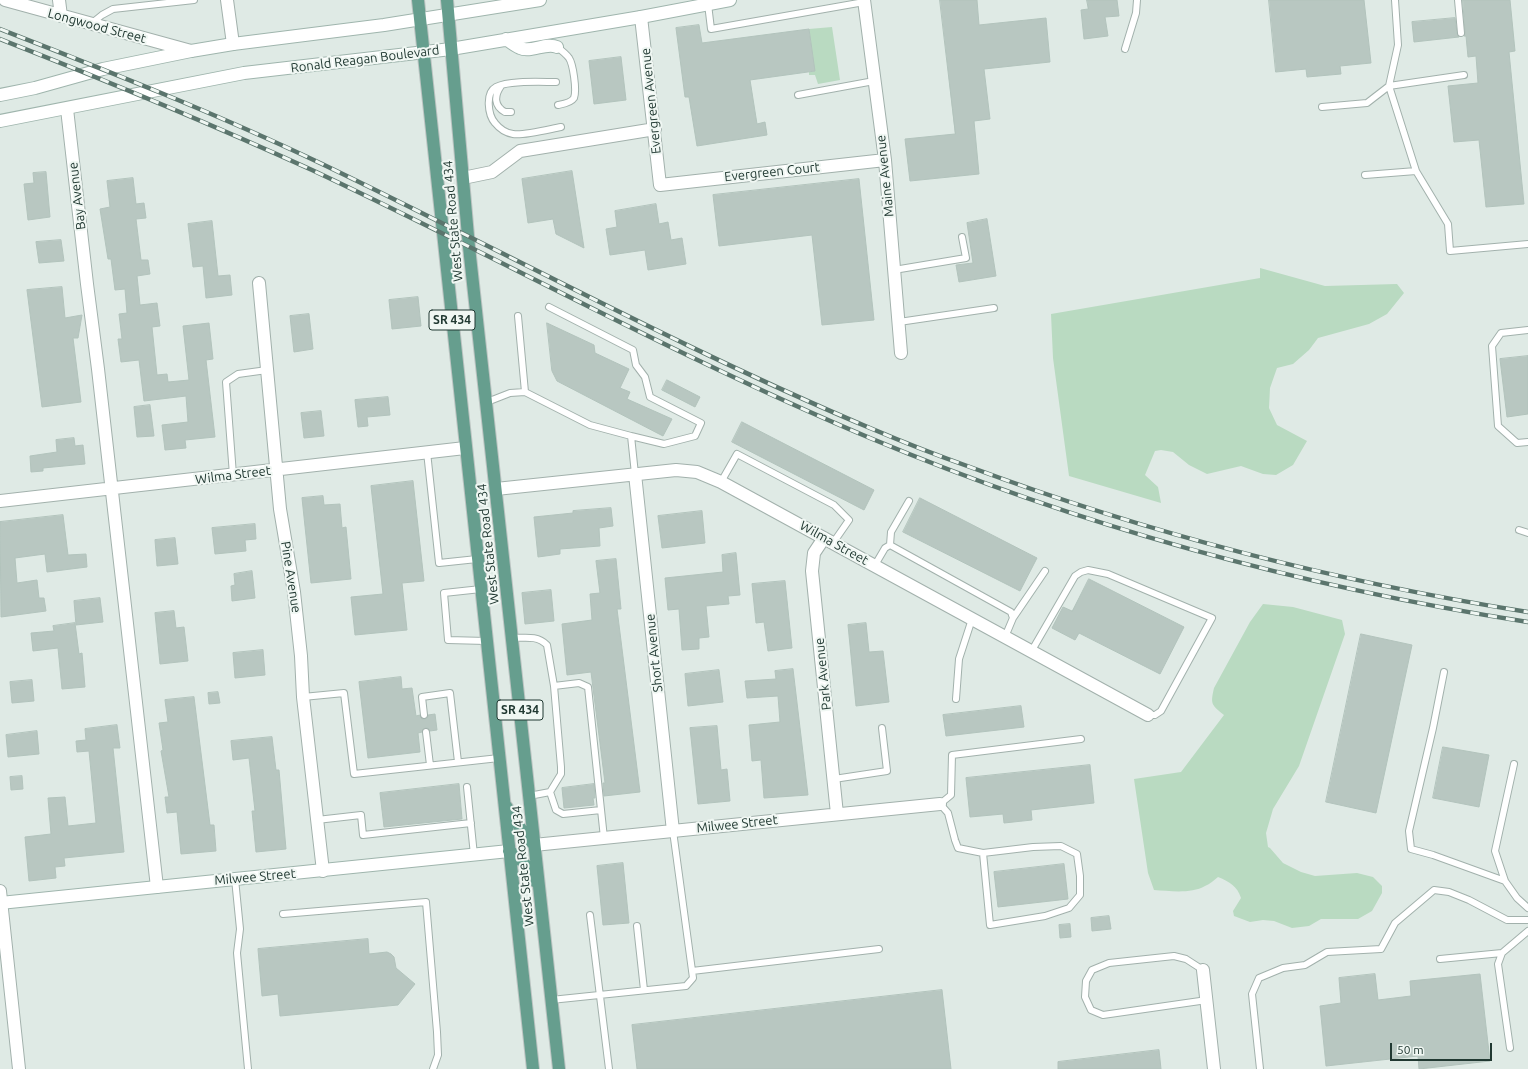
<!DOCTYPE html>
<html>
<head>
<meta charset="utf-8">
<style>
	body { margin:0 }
	#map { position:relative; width:1528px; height:1069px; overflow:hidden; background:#dfeae5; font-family:Ubuntu,sans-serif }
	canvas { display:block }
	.scale { position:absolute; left:1390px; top:1043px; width:102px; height:18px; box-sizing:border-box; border:2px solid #213932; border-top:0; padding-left:5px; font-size:12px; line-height:14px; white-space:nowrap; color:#213932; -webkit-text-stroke:3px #f0f7f3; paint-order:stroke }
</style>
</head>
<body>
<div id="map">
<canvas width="1528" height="1069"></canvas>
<div class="scale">50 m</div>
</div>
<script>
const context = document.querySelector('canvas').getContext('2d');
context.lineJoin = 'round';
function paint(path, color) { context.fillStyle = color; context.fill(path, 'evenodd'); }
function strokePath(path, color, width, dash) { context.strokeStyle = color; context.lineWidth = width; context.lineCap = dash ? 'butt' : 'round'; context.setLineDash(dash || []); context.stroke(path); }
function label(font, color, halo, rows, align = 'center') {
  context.font = font + ' Ubuntu,sans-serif'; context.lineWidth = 4; context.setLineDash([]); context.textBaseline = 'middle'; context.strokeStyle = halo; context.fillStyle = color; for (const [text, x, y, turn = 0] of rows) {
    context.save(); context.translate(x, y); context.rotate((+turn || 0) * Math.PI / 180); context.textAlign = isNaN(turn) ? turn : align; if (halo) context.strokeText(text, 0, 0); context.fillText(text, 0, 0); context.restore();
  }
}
paint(new Path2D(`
	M 832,27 L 840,80 L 818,84 L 815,75 L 809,75 L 809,72 L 814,71 L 809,29 Z
	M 1260,268 L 1325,286 L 1397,284 L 1404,293 L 1387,314 L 1369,324 L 1318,338 L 1309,350 L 1293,364 L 1277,368 L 1270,388 L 1269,408 L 1277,425 L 1307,441 L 1293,465 L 1276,475 L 1263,474 L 1241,466 L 1207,474 L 1189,465 L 1173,452 L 1161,450 L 1155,451 L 1145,475 L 1158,487 L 1161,503 L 1069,476 L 1053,358 L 1051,314 L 1260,278 Z
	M 1263,604 L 1293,607 L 1342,620 L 1345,634 L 1299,766 L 1273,809 L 1266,833 L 1268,847 L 1270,848 L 1283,863 L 1301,872 L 1315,876 L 1357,873 L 1373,877 L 1382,886 L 1382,893 L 1372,911 L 1358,919 L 1321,919 L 1309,926 L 1292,928 L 1274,921 L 1263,920 L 1250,922 L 1234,916 L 1233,911 L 1241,898 C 1237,886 1230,882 1218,877 C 1214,880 1210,884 1205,886 C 1191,894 1170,891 1154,890 L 1148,873 L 1134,779 L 1181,772 L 1224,715 C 1212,705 1210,705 1214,688 L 1250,622 Z`), '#b9dac1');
const building = new Path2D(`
	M 940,0 L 977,0 L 979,25 L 1046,18 L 1050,62 L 984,69 L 990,119 L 974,121 L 979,174 L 910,181 L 905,139 L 955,134 Z
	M 1087,0 L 1117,0 L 1119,16 L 1105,17 L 1108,36 L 1084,39 L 1081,10 L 1088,9 Z
	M 1269,0 L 1364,0 L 1371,63 L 1340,66 L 1341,74 L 1307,77 L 1306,69 L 1276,72 Z
	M 1463,0 L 1510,0 L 1515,51 L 1509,52 L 1524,204 L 1486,207 L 1479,140 L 1454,142 L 1448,86 L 1478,83 L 1476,56 L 1468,57 L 1466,36 L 1464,36 L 1465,33 Z
	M 1455,18 L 1457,33 L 1459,37 L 1414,42 L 1412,22 Z
	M 699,25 L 702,43 L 809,29 L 815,71 L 750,80 L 757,124 L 765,122 L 767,135 L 697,146 L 689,97 L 685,97 L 676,28 Z
	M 621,57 L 626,100 L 594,104 L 589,61 Z
	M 572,171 L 584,248 L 556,234 L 553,219 L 528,223 L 522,179 Z
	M 46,172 L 50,217 L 28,220 L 24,184 L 34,183 L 33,173 Z
	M 133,178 L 136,204 L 144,203 L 146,218 L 136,219 L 141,260 L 148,260 L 150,274 L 137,276 L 140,305 L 157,303 L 160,326 L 152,327 L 157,375 L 167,374 L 168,382 L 189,380 L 183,326 L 209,323 L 213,359 L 206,360 L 215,437 L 185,440 L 186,448 L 165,450 L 162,425 L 188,422 L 186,396 L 144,401 L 139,360 L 121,362 L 118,339 L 122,339 L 119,314 L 127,313 L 125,289 L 115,290 L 111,259 L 108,259 L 100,209 L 110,207 L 107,181 Z
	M 859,179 L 874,320 L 822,325 L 812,235 L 719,246 L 713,195 Z
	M 656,204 L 659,224 L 668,222 L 671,240 L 682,238 L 686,264 L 648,270 L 645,250 L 610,255 L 606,229 L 617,227 L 615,211 Z
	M 987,219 L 996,276 L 959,282 L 956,265 L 973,263 L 967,223 Z
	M 212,221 L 218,276 L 230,275 L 232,295 L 206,298 L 203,266 L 193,267 L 188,224 Z
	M 61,240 L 64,261 L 39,263 L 36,242 Z
	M 62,287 L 65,318 L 82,315 L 78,338 L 73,338 L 81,402 L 42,407 L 27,290 Z
	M 418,297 L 421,326 L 392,329 L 389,300 Z
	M 309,314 L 313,349 L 294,352 L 290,316 Z
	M 547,323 L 594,345 L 595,353 L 629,369 L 620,388 L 630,392 L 627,399 L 672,419 L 663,436 L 557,381 L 552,371 Z
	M 1528,356 L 1528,414 L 1507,417 L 1500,359 Z
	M 667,380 L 700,397 L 695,407 L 662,390 Z
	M 388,397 L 390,415 L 367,417 L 368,426 L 358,427 L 355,400 Z
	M 150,405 L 154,436 L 137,437 L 134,407 Z
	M 321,411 L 324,436 L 304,438 L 301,413 Z
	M 742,422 L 874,490 L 864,510 L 732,442 Z
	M 74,438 L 75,446 L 83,445 L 85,464 L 43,468 L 43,471 L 31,472 L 30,456 L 57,452 L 56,440 Z
	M 413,481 L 424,581 L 402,583 L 407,630 L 355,635 L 351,597 L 383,594 L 371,486 Z
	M 323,496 L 324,505 L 340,504 L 342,528 L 346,527 L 351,579 L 311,583 L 302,498 Z
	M 920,498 L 1037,558 L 1020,591 L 903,532 Z
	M 611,508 L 613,526 L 599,528 L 600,546 L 560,549 L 560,554 L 538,557 L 534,517 L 573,513 L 573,511 Z
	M 702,511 L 705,543 L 662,548 L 658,516 Z
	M 63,515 L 68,555 L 86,554 L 87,567 L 47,572 L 45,554 L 15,558 L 17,583 L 37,580 L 39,598 L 44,598 L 46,611 L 1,617 L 0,522 Z
	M 255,524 L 256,539 L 245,540 L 246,551 L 215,554 L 212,528 Z
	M 175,538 L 178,564 L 157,566 L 155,540 Z
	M 736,553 L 740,595 L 728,596 L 729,604 L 706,606 L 709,637 L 699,638 L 699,649 L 682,650 L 679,609 L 668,610 L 665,578 L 723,572 L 722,555 Z
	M 616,559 L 621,609 L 617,609 L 640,792 L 604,796 L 603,783 L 605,783 L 591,672 L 567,675 L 562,624 L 592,620 L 590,594 L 600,593 L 596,561 Z
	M 252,571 L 255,598 L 232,601 L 231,586 L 235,585 L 234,574 Z
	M 1089,579 L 1184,627 L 1160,674 L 1079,633 L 1075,640 L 1052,628 L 1063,607 L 1072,611 Z
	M 785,581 L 792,648 L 768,651 L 764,622 L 756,623 L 752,584 Z
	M 551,590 L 554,621 L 525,624 L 522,593 Z
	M 100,598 L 103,622 L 76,625 L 74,601 Z
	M 174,611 L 176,628 L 184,627 L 188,661 L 160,664 L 155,613 Z
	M 75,623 L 79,654 L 82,653 L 85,687 L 62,689 L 58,648 L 33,651 L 31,633 L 54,631 L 53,626 Z
	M 866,623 L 869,652 L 883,651 L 889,702 L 856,706 L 848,625 Z
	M 1361,634 L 1412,645 L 1376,813 L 1326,802 Z
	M 263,650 L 265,675 L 235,678 L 233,653 Z
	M 793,669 L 808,795 L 764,798 L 761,760 L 752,761 L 749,725 L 780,722 L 778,696 L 747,698 L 745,681 L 776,679 L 775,671 Z
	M 719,670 L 723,702 L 688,706 L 685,674 Z
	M 401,677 L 402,689 L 412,688 L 416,716 L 420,715 L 422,719 L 425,719 L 428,717 L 428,715 L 435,714 L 437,730 L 430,731 L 428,728 L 425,728 L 422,732 L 418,733 L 420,752 L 368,758 L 359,682 Z
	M 32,680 L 34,701 L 12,703 L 10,682 Z
	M 218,692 L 220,703 L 209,704 L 208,693 Z
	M 194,697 L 210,825 L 214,825 L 216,851 L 181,854 L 177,812 L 167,813 L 165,797 L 169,797 L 161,751 L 163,750 L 159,723 L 168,722 L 165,700 Z
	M 1021,706 L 1024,727 L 946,736 L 943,715 Z
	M 117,725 L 120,748 L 113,748 L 124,852 L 64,858 L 65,866 L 55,867 L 56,878 L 29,881 L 25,837 L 51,834 L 48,798 L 65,797 L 68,826 L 96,823 L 89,751 L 77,752 L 76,741 L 86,740 L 85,729 Z
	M 717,726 L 721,770 L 727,769 L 730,801 L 698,804 L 690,728 Z
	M 37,731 L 39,754 L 8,757 L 6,735 Z
	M 272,737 L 276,770 L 279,770 L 286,849 L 256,852 L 252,811 L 255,811 L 249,758 L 233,760 L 231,741 Z
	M 1443,747 L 1489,755 L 1479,807 L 1433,798 Z
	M 1090,765 L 1094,803 L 1031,810 L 1032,820 L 1004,823 L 1003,814 L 970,817 L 966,778 Z
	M 22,776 L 23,789 L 11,790 L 10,777 Z
	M 459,784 L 462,819 L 384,827 L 380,793 Z
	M 594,784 L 595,798 L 593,798 L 594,805 L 564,808 L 562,788 Z
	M 623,863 L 629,923 L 603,925 L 597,866 Z
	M 1064,864 L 1068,899 L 998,907 L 994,872 Z
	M 1109,916 L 1111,929 L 1092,931 L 1091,918 Z
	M 1070,924 L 1071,937 L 1060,938 L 1059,925 Z
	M 368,939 L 369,954 L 387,952 L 391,954 L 394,957 L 396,968 L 415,984 L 398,1005 L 280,1016 L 278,994 L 262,996 L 258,949 Z
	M 1375,974 L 1378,1000 L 1411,996 L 1410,981 L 1480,974 L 1490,1061 L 1419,1069 L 1418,1056 L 1326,1066 L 1320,1006 L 1341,1003 L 1339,978 Z
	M 942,990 L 951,1069 L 637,1069 L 632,1025 Z
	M 1159,1050 L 1161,1069 L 1058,1069 L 1058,1062 Z`);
paint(building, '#b8c7c1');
strokePath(building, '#b2c3bc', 1);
const lane = new Path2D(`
	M 1458,0 L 1461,33
	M 708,4 L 711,29 L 864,2
	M 92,23 L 102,15 L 113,9 L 194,0
	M 557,47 C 561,50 566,54 569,58 C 573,64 577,90 574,98 C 571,103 563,104 558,105
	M 1125,49 L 1136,13 L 1137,0
	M 1464,75 L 1389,86 L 1416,171 L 1448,224 L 1450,251 L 1528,244
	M 556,82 C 541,82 509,80 496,87 C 485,93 488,115 495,123 C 499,128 506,133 513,134 C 523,136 550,129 561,127
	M 501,86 C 494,96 494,106 505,112 L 511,112
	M 798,95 L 874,81
	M 1322,107 L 1367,103 L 1389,86 L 1398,45 L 1395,0
	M 1365,175 L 1416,171
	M 894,270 L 966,258 L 962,237
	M 549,307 L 633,350 L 636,365 L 645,377 L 650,397 L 701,423 L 695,436 L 664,444 L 631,436
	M 518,316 L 525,392 L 590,425 L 631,436 L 635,474
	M 899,322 L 994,308
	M 1528,330 L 1501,333 L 1492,346 L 1498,426 L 1517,443 L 1528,442
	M 487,402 L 510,393 L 525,392
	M 427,452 L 439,563 L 477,559
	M 233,475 L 226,382 L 238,374 L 267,370
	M 721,482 L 737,454 L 834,505 L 849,520 L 833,543
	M 1519,530 L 1528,533
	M 890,545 L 891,532 L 909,501
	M 875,565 L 885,548 L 890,545 L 1011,612 L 1013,618 L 1005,637
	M 481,589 L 444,593 L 448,640 L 486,641
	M 1013,618 L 1045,571
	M 512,638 C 525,638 537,635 547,645 L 554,686 L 561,767 L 561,774 L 550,792 L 529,796
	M 1031,652 L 1075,576 L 1081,572 L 1088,570 L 1108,574 L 1212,618 L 1161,711 L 1155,715 L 1148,715
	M 1444,672 L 1433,728 L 1409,831 L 1411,849 L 1433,855 L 1505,881
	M 554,686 L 579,683 L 588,687 L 604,838
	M 303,697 L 344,693 L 354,774 L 499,758
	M 956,699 L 959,659 L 972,619
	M 424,715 L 422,697 L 450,693 L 458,762
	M 426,732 L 430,765
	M 1514,764 L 1495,851 L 1505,881 L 1517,898 L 1528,908
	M 834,779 L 887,771 L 882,728
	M 467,787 L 474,855
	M 550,792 L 556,810 L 563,814 L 601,810
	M 317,820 L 361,815 L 363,835 L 471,823
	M 983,853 L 990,925 L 1045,916 L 1069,908 L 1080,895 L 1080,876 L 1077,854 L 1061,846 L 1033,847 L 983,853 L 958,848 L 955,840 L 948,813 L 940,804 L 951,795 L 952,755 L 1081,739
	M 235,879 L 240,929 L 237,953 L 248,1069
	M 283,914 L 426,902 L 437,1032 L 438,1055 L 433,1069
	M 590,915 L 609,1069
	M 637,926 L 644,990
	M 1440,959 L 1502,953
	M 1203,970 L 1186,959 L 1174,956 L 1109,963 L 1092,970 L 1086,981 L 1085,997 L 1091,1010 L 1103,1015 L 1207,1000
	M 692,971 L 879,949
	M 551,1000 L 686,986 L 693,978 L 673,831
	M 1510,1048 L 1498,964 L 1502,953 L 1528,931
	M 1260,1069 L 1252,994 L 1259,978 L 1283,968 L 1305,965 L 1327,952 L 1381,949 L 1395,923 L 1434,890 L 1449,892 L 1469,900 L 1507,920 L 1528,920`);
const street = new Path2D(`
	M 5,0 L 191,51
	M 59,0 L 61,16
	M 227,0 L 233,44
	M 864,0 L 885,160 L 901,353
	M 641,17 L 660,185 L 885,160
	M 67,109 L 87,284 L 98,369 L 157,887
	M 463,178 L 492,172 L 520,151 L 655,129
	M 259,283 L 280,509 L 294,592 L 301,656 L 303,697 L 323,871
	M 635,474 L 673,831
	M 496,489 L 676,470 L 697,472 L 721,482 L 1148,715
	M 0,501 L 465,448
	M 824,538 L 814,553 L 812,571 L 837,814
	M 534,845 L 940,804
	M 0,891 L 19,1069
	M 1203,970 L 1214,1069`);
const secondary = new Path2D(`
	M 506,39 C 510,42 515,46 520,48 C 531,53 546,42 557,47
	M 0,95 L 35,88 L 103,69 L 191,51 L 233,44 L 384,25 L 540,0
	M 0,121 L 244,73 L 451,49 L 641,17 L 730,0
	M 0,903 L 509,851`);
const primary = new Path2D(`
	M 418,0 L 533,1069
	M 447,0 L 469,247 L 559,1069
	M 506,806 L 521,829 L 534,845
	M 509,851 C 523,859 529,869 536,882`);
strokePath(lane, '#a2b1ac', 8);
strokePath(street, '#a2b1ac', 14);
strokePath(secondary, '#9fb5ad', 14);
strokePath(primary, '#bcc4c2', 14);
strokePath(lane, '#fff', 6);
strokePath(street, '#fff', 12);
strokePath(secondary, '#fff', 12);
strokePath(primary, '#669e8e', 12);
const rail = new Path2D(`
	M 0,29 C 108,71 215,113 320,163 C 503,251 682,349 870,428 C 903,442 936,455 970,467 C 1150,534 1338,582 1528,612
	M 0,39 C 105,80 209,123 312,170 C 499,258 679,358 870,438 C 1080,526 1303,587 1528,622`);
strokePath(rail, '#5b756d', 4.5);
strokePath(rail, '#f0f7f3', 3, [9]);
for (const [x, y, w] of [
	[452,320,46],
	[520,710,46]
]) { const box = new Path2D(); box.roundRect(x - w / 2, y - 10, w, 20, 3); context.fillStyle = '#f0f7f3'; context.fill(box); strokePath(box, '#213932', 1); }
label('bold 12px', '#213932', null, [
	["SR 434",452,320],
	["SR 434",520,710]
]);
label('13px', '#213932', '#f0f7f3', [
	["Longwood Street",97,26,15],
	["Ronald Reagan Boulevard",365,59,-7],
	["Evergreen Avenue",651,101,-96],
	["Evergreen Court",772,172,-6],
	["Maine Avenue",885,176,-96],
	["Bay Avenue",77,196,-97],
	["West State Road 434",453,221,-95],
	["Wilma Street",233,475,-7],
	["Wilma Street",834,543,29],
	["West State Road 434",488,544,-96],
	["Pine Avenue",291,577,81],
	["Short Avenue",654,653,-96],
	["Park Avenue",823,674,-96],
	["Milwee Street",737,824,-6],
	["West State Road 434",523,866,-96],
	["Milwee Street",255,877,-5]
]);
</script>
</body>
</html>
